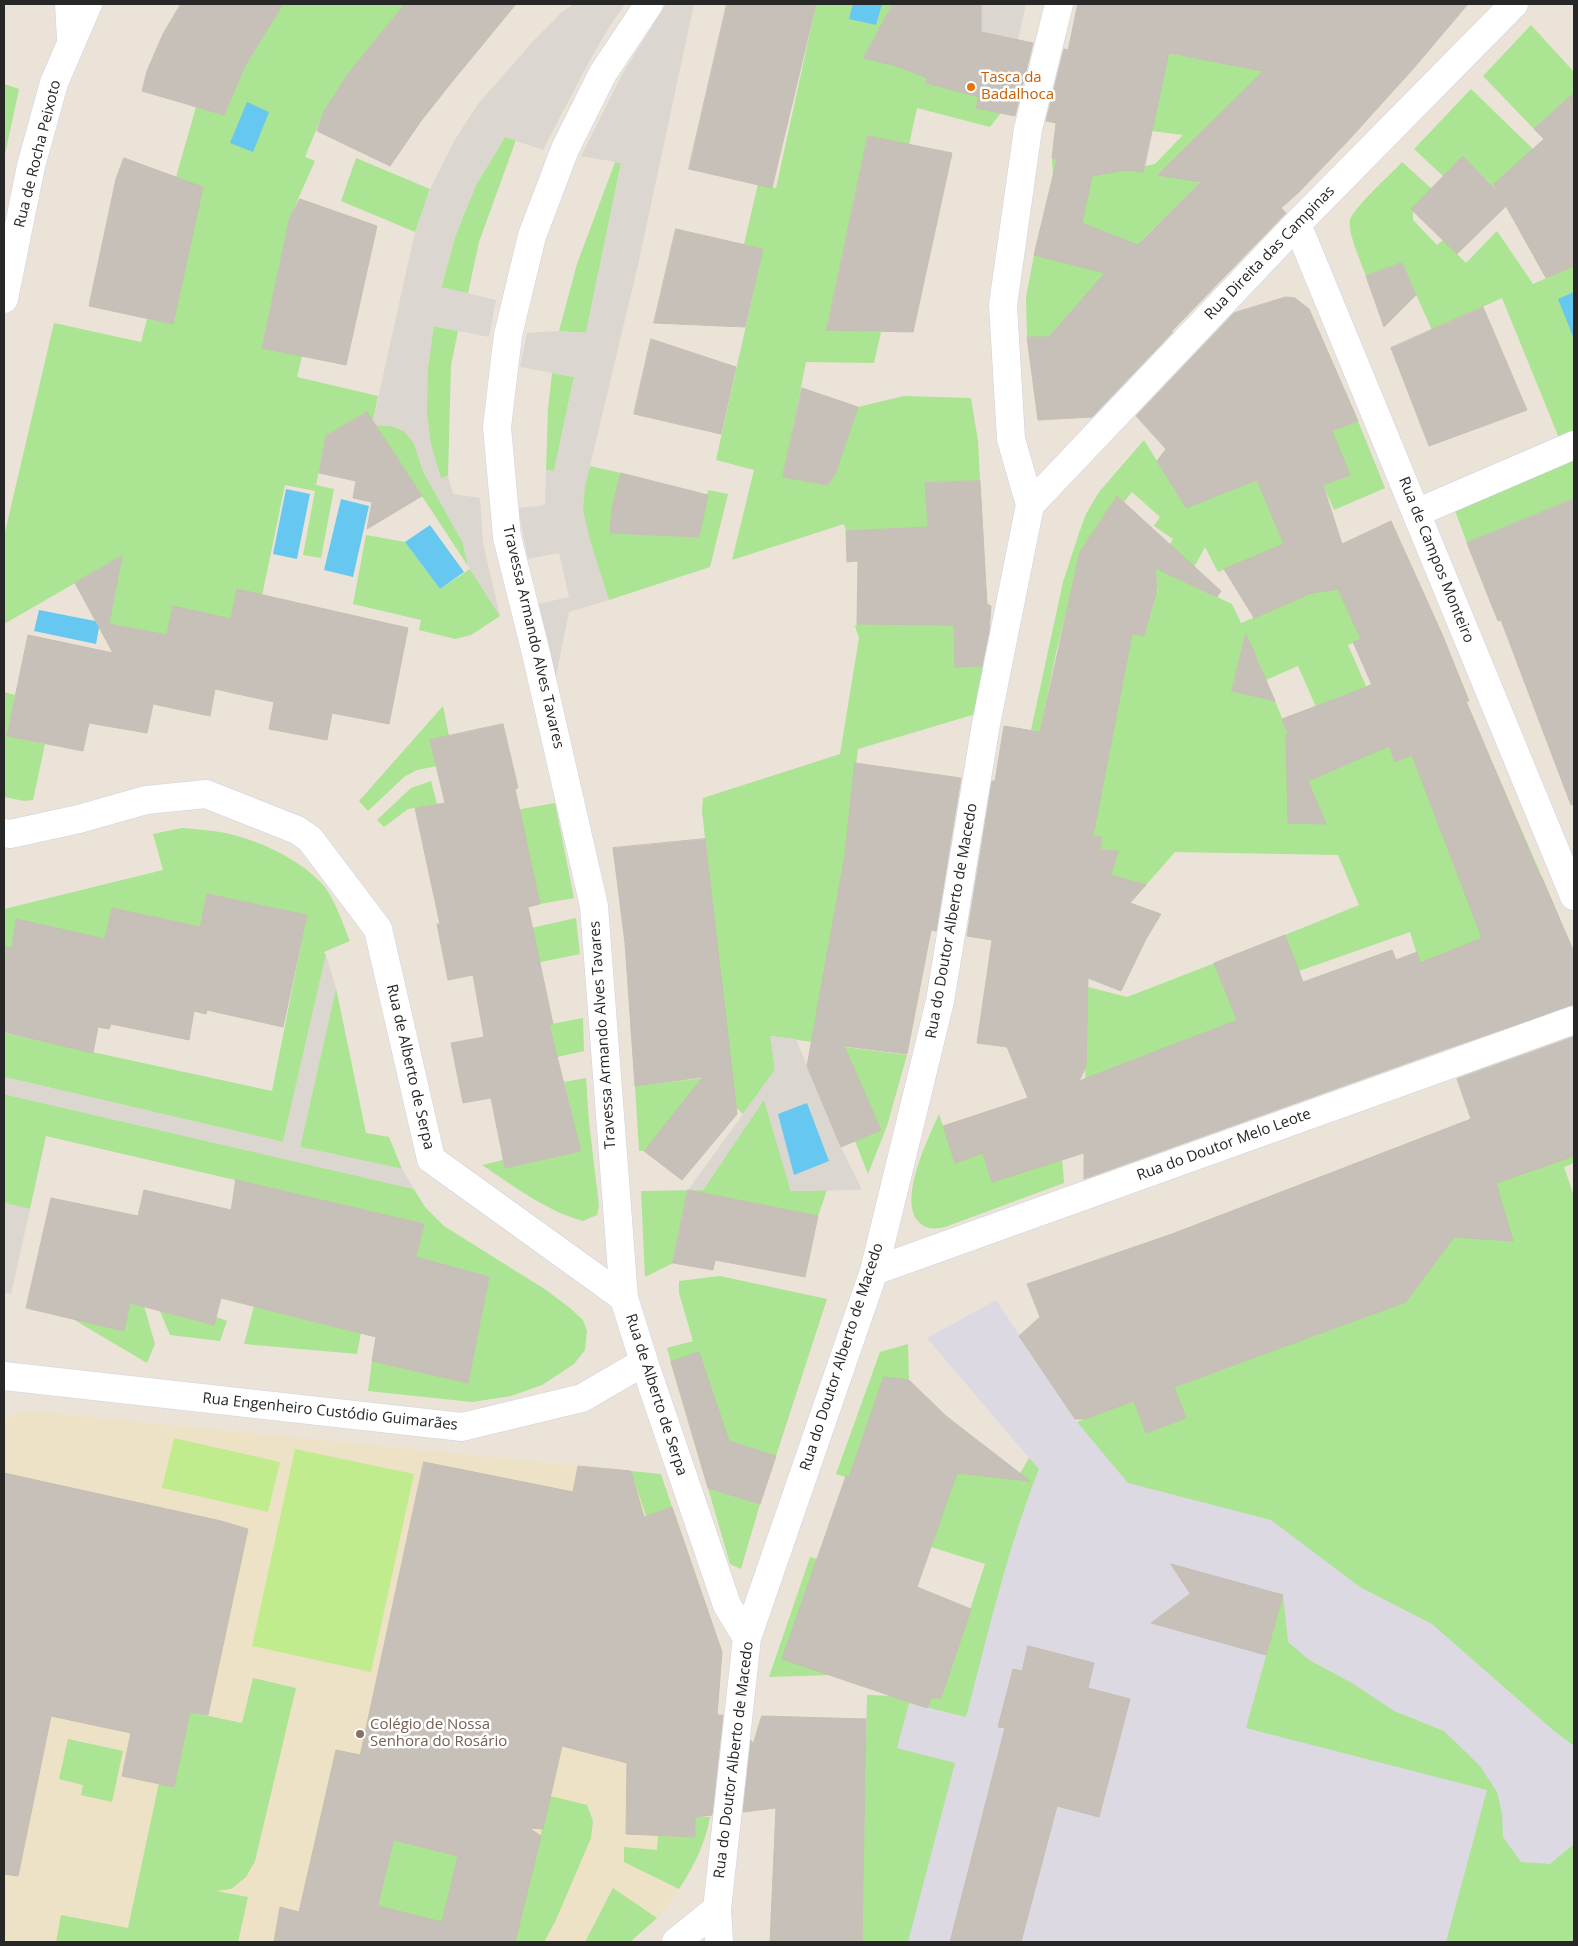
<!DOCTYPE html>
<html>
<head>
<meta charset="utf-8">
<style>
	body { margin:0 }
	#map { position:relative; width:1578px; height:1946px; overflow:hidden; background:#ebe3d8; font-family:"Open Sans",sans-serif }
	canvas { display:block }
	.frame { position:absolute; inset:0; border:5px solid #272727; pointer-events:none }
</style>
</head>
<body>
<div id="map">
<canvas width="1578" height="1946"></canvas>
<div class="frame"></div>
</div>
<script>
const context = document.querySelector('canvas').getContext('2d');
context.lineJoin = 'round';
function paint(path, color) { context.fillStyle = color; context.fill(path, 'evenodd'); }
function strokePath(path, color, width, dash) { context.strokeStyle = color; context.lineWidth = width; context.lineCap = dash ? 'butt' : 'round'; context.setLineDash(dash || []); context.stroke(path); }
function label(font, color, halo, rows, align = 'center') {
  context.font = font + ' "Open Sans",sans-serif'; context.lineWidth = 5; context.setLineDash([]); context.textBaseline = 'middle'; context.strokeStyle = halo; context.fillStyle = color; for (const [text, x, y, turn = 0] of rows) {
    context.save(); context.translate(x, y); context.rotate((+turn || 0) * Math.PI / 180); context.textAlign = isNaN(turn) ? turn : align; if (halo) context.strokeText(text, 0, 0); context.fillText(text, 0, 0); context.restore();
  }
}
paint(new Path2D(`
	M 996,1300 L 1077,1422 L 1406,1302 L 1574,1721 L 1574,1942 L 862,1942 L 867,1695 L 941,1698 L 1007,1499 L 1029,1458 L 927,1338 Z`), '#dcd9e2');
paint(new Path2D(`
	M 32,1411 L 661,1474 L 722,1652 L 710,1817 L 706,1839 L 693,1868 L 665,1910 L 630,1942 L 4,1942 L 4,1422 L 13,1414 Z`), '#ede2c6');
paint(new Path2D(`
	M 283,4 L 405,4 L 348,74 L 324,111 L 305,157 L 315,161 L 290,217 L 262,347 L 302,356 L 297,377 L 378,396 L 373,421 L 365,413 L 326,436 L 316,485 L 334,489 L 321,558 L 303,555 L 315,491 L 285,485 L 262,596 L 237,590 L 231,619 L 167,635 L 109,624 L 122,556 L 4,624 L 4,536 L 54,323 L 141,342 L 147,319 L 173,324 L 202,187 L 176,177 L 196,107 L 224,115 L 245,66 Z
	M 813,4 L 893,4 L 865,57 L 928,74 L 926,83 L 979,95 L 977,108 L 1001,113 L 990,127 L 917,108 L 909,145 L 868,136 L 827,329 L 881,332 L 874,363 L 806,362 L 783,477 L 828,485 L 836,472 L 858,407 L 904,396 L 971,398 L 978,441 L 980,481 L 925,483 L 928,527 L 846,531 L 844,524 L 732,560 L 754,470 L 716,460 L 763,249 L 744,244 L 758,184 L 776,188 L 816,5 Z
	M 1197,4 L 1341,4 L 1329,17 L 1263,71 L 1225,109 L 1195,178 L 1205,188 L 1153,229 L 1051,337 L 1027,337 L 1026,297 L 1034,255 L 1082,223 L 1053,178 L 1052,158 L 1125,170 L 1155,164 L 1183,135 L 1152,131 L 1162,52 L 1199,59 L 1208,48 L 1194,16 Z
	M 1531,25 L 1574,72 L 1574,93 L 1534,129 L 1483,76 Z
	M 4,84 L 19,89 L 4,159 Z
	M 1471,89 L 1533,149 L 1574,194 L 1574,258 L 1522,181 L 1501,194 L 1464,157 L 1444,177 L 1414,149 Z
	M 505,137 L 516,140 L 479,242 L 468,293 L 441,288 L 456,234 L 476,185 Z
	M 356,158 L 430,189 L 415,232 L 341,201 Z
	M 615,162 L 621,163 L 586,333 L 559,331 L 577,264 Z
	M 1402,162 L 1432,189 L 1413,207 L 1413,220 L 1437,245 L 1443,240 L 1466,263 L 1497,231 L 1533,284 L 1574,266 L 1574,432 L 1559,438 L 1502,298 L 1432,330 L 1402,263 L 1366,276 C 1362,264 1347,232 1350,220 C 1353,208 1392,173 1402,162 Z
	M 433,326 L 458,331 L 451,365 L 448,476 L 441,479 C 438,468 434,457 431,445 C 422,407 428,365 433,326 Z
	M 552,373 L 574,377 L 554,471 L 546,470 L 548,409 Z
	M 1358,421 L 1385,488 L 1334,510 L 1323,485 L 1332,431 Z
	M 375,425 L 391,426 L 404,431 L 414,443 L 423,471 L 463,543 L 468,566 Z
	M 1144,440 L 1186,508 L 1288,468 L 1314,532 L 1381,630 L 1348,645 L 1366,686 L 1403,672 L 1362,726 L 1348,694 L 1316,707 L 1298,666 L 1266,680 L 1257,658 L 1241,655 L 1232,691 L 1275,701 L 1308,781 L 1354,761 L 1384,734 L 1395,762 L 1435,745 L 1457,778 L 1493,764 L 1558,914 L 1532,923 L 1446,1049 L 1410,932 L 1299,971 L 1307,993 L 1118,1066 L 1127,1092 L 1085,1080 L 1088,987 L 1127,997 L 1215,963 L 1225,991 L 1285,935 L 1359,905 L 1338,855 L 1175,852 L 1146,885 L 1111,875 L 1118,851 L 1100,850 L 1102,837 L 1051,828 L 1125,668 L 1132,634 L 1144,636 L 1154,603 L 1140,600 L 1145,588 L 1158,593 L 1155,568 L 1173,539 L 1154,526 L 1160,517 L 1132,492 L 1124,502 L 1117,496 L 1090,538 L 1080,560 L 1056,653 L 1040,732 L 1031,730 L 1063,582 L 1079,533 L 1086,514 L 1099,492 ZM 1205,547 L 1218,572 L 1280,547 L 1281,590 L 1287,604 L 1241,623 L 1232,604 L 1186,582 Z
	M 1574,457 L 1574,499 L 1467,543 L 1454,508 Z
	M 590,466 L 621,473 L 612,509 L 610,533 L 699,537 L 708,490 L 728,494 L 710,567 L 609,600 C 601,575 584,534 583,509 C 582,494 586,480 590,466 Z
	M 366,535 L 405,542 L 440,589 L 470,569 L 500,616 L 471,635 L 455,639 L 419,630 L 421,620 L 353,604 Z
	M 857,624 L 954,624 L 955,667 L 985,666 L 979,713 L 858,749 L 845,855 L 812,1042 L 771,1036 L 775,1070 L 743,1114 L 704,1078 L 644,1151 L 639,1151 L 635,1086 L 704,1078 L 716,934 L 702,811 L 703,798 L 840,754 L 859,638 L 855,626 Z
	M 4,692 L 15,695 L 7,736 L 45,744 L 33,800 L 24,801 L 4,797 Z
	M 443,706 L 449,736 L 430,740 L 437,766 L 417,770 L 404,777 L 368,811 L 359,801 Z
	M 431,781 L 437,804 L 408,809 L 384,827 L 377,820 L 411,788 Z
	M 555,803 L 574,898 L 540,904 L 527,845 L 499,813 Z
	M 182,828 C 195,829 208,830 220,832 C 255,838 301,859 324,886 C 334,898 344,926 350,941 L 324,952 L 326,955 L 283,1142 L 4,1077 L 5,1033 L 272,1091 L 307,915 L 207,894 L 200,927 L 112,908 L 105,939 L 16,920 L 12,948 L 4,947 L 4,909 L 163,870 L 153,834 Z
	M 576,918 L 580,954 L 516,967 L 509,933 Z
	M 336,988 L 366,1133 L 389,1137 L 402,1169 L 300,1147 Z
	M 583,1018 L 584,1051 L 527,1064 L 520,1030 Z
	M 845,1047 L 907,1055 L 887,1126 L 868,1174 L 855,1141 L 881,1130 L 844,1049 Z
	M 586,1078 L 589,1122 L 599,1206 L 597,1215 L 583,1221 C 548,1212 512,1185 482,1165 L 503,1160 L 505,1168 L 581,1151 L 564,1082 Z
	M 4,1094 L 414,1189 L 425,1207 L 444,1226 L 546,1290 L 570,1308 L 583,1320 L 587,1331 L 585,1350 L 574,1364 L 542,1385 L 511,1396 L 472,1402 L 368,1391 L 372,1361 L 468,1383 L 489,1277 L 416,1257 L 424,1224 L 46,1136 L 30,1209 L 4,1203 Z
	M 764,1099 L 791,1191 L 827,1190 L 818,1216 L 688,1190 L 673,1263 L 645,1277 L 641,1191 L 703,1190 Z
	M 939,1114 L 955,1162 L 983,1153 L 992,1182 L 1061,1142 L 1064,1183 L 945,1227 C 940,1228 934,1229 929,1228 C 889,1216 929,1137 939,1114 Z
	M 1574,1152 L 1574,1163 L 1564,1167 L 1574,1196 L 1574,1746 L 1553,1730 L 1432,1624 L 1360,1587 L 1271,1520 L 1128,1483 L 1077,1422 L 1134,1401 L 1146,1433 L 1186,1418 L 1174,1387 L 1406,1302 L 1446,1248 L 1491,1174 Z
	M 720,1276 L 827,1299 L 776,1456 L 691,1429 L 720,1416 L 699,1353 L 671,1362 L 667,1348 L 693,1341 L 679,1293 L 679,1281 Z
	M 130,1303 L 144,1306 L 155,1344 L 147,1363 L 71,1318 L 124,1331 Z
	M 254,1306 L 361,1333 L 357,1354 L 244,1344 Z
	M 160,1311 L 214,1325 L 216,1317 L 227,1321 L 220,1341 L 170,1335 Z
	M 908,1344 L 909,1380 L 884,1378 L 1017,1479 L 1029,1458 L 1039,1469 C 1007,1549 988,1634 966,1717 L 909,1703 L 897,1748 L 955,1763 L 908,1942 L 862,1942 L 867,1695 L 941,1698 L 985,1564 L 931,1547 L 944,1509 L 836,1474 L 880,1352 Z
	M 631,1471 L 661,1474 L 672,1507 L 646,1516 Z
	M 708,1488 L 760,1504 L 741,1569 L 730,1564 Z
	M 810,1557 L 817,1559 L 831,1675 L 769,1677 Z
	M 1283,1595 L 1288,1642 L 1309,1660 L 1352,1683 L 1394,1711 L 1444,1731 L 1480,1766 L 1497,1792 L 1502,1814 L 1503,1837 L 1521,1862 L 1550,1864 L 1574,1844 L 1574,1942 L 1446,1942 L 1487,1790 L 1246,1728 Z
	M 253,1678 L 296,1688 L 255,1861 L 246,1877 L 231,1889 L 216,1891 L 248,1897 L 238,1942 L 56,1942 L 61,1915 L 128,1928 L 159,1783 L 174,1786 L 190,1712 L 242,1723 Z
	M 68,1739 L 123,1751 L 112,1802 L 81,1795 L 83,1785 L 59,1779 Z
	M 550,1796 L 587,1805 L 593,1821 L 591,1838 L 555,1922 L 544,1942 L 515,1942 Z
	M 695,1817 L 710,1817 C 705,1844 694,1866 679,1889 L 624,1862 L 624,1847 L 657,1850 L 658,1836 L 694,1837 Z
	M 394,1840 L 458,1856 L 442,1922 L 378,1906 Z
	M 613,1888 L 657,1918 L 630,1942 L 585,1942 Z`), '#abe492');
paint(new Path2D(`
	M 174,1438 L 280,1462 L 268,1512 L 162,1488 Z
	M 295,1449 L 414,1474 L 371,1672 L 252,1646 Z`), '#c1ec8d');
paint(new Path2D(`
	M 574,4 L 625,4 L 607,30 L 584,71 L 543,150 L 505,137 L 476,185 L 456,234 L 441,287 L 496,300 L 489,337 L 434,326 L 428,367 L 427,413 L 431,444 L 441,478 L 448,476 L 453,494 L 480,498 L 483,543 L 500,616 L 468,566 L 463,543 L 423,471 L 414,443 L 404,431 L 391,426 L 374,425 L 373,421 L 415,232 L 430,189 L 454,141 L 478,104 L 536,38 L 563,11 Z
	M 666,4 L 694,4 L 638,265 L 585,487 L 583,510 L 590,540 L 609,600 L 569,612 L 555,681 L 538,604 L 569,597 L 559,553 L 528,559 L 518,508 L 545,505 L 546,470 L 554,471 L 574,377 L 520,367 L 527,333 L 559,331 L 586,333 L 621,163 L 581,156 L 623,73 Z
	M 981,4 L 1026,4 L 1018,40 L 981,32 Z
	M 326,955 L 336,988 L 300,1147 L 402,1169 L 414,1189 L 4,1094 L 4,1077 L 283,1142 Z
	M 770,1036 L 796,1039 L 841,1147 L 862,1190 L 791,1191 L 764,1100 L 703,1190 L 688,1190 L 775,1070 Z
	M 4,1203 L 30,1209 L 11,1294 L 4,1292 Z`), '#dbd6cf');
paint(new Path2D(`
	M 853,4 L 882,4 L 876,25 L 849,19 Z
	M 247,102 L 269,112 L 253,152 L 230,143 Z
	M 1574,292 L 1574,339 L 1558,299 Z
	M 286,489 L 310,494 L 297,559 L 273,554 Z
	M 341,499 L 369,506 L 353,577 L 324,570 Z
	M 430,525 L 464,572 L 440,589 L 405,542 Z
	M 39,610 L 100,622 L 96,644 L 34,631 Z
	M 807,1103 L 829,1161 L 794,1175 L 778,1114 Z`), '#66c8f1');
const building = new Path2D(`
	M 181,4 L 283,4 L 245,66 L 224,115 L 142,91 L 147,71 L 163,34 Z
	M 405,4 L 516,4 L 451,83 L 421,121 L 390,166 L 317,131 L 324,111 L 348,74 Z
	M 727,4 L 816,4 L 772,188 L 689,169 Z
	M 893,4 L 981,4 L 981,32 L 1033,43 L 1015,116 L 976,108 L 979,97 L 926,83 L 927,78 L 896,66 L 864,58 Z
	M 1078,4 L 1468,4 L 1413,69 L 1346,143 L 1298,193 L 1281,208 L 1286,213 L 1170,333 L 1173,332 L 1092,417 L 1038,420 L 1027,337 L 1049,337 L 1105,273 L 1034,255 L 1057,159 L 1052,158 L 1056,123 L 1046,121 L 1064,49 L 1068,50 ZM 1169,53 L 1263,71 L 1158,175 L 1201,182 L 1138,245 L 1082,223 L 1092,176 L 1125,170 L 1143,172 Z
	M 1574,93 L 1574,266 L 1546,278 L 1506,206 L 1457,254 L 1411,209 L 1463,156 L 1497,191 L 1494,184 L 1544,139 L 1534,129 Z
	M 868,136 L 952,153 L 913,332 L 827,330 Z
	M 124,158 L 203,187 L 173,324 L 89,306 L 116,179 Z
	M 300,199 L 377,226 L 346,365 L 262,348 L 290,217 Z
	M 676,229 L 763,249 L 745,327 L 654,323 Z
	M 1402,263 L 1416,295 L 1384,327 L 1366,276 Z
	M 1286,297 L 1295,298 L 1309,309 L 1358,421 L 1332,431 L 1350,475 L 1323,485 L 1342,544 L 1391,521 L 1442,634 L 1469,701 L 1466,701 L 1540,876 L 1541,876 L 1574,952 L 1574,1005 L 1446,1049 L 1084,1179 L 1084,1153 L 992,1182 L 983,1153 L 955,1163 L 943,1126 L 1028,1098 L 1007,1047 L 977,1043 L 992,940 L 967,936 L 992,781 L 995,781 L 1004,726 L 1040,732 L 1080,552 L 1117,496 L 1221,591 L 1217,597 L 1155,568 L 1157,590 L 1144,636 L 1132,634 L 1093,836 L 1102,837 L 1100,850 L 1118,851 L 1111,875 L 1146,885 L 1130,903 L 1161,914 L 1146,939 L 1121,991 L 1088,978 L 1086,1067 L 1079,1081 L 1237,1020 L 1214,963 L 1285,935 L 1303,982 L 1392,950 L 1396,960 L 1417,952 L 1420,963 L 1482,938 L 1412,755 L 1395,762 L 1389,746 L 1308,781 L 1326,824 L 1288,823 L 1286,735 L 1288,734 L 1282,719 L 1372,685 L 1353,642 L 1361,639 L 1338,589 L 1312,593 L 1254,618 L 1224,569 L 1284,544 L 1257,480 L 1186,508 L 1157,461 L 1166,449 L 1136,416 L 1234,313 Z
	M 1483,307 L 1527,410 L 1429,446 L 1391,348 Z
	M 651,339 L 736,367 L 721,434 L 634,414 Z
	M 802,388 L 858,407 L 836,472 L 828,485 L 783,477 Z
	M 367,412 L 422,496 L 367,529 L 372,502 L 353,498 L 356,481 L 319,473 L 326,436 Z
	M 621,473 L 708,495 L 699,537 L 610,533 L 612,509 Z
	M 980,481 L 987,604 L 991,606 L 989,632 L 982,666 L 955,667 L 954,625 L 857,624 L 858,561 L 847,562 L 846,531 L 928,527 L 925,483 Z
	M 1574,499 L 1574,804 L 1571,805 L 1501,620 L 1498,621 L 1467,543 Z
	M 122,556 L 109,624 L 167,635 L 173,606 L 231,619 L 237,589 L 408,628 L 389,724 L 332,713 L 327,740 L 269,729 L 274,702 L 215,689 L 210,716 L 153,704 L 147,733 L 89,723 L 83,751 L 7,736 L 28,635 L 113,653 L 75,583 Z
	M 1246,634 L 1275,701 L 1232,691 Z
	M 503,724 L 518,788 L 515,789 L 540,904 L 528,907 L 553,1024 L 549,1025 L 581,1151 L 505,1168 L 491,1098 L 463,1103 L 451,1043 L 484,1037 L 473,975 L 448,980 L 437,924 L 440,924 L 415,808 L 445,803 L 430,740 Z
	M 855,763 L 961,778 L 936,931 L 931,930 L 907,1054 L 844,1046 L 881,1130 L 841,1147 L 807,1066 L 845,855 Z
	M 705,839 L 737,1114 L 682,1180 L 644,1151 L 703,1077 L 635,1086 L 625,943 L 613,848 Z
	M 207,894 L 307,915 L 283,1027 L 207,1010 L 206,1014 L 194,1011 L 189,1040 L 111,1024 L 109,1029 L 98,1027 L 93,1053 L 4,1032 L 4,947 L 12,948 L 16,919 L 105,939 L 112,908 L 200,927 Z
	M 1574,1037 L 1574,1156 L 1496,1183 L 1513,1241 L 1454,1237 L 1406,1302 L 1174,1387 L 1186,1418 L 1146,1433 L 1134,1401 L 1085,1419 L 1075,1419 L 1019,1336 L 1040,1317 L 1027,1284 L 1172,1234 L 1471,1119 L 1457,1079 Z
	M 236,1180 L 424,1224 L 416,1257 L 489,1277 L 468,1383 L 372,1361 L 376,1337 L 221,1298 L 214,1325 L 130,1303 L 124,1331 L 26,1308 L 51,1198 L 138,1216 L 144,1190 L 231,1210 Z
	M 688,1190 L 818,1216 L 805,1277 L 715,1260 L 713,1270 L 673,1263 Z
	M 699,1352 L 729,1441 L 776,1456 L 760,1504 L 708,1488 L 671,1362 Z
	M 884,1377 L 909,1380 L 946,1416 L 1030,1481 L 957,1473 L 917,1587 L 971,1609 L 941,1698 L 931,1698 L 927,1708 L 782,1659 L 846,1476 L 849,1477 Z
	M 424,1462 L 573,1492 L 578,1466 L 631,1471 L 644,1517 L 672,1507 L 722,1652 L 717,1715 L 723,1715 L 712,1815 L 695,1817 L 695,1837 L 626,1834 L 627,1763 L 562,1746 L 543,1829 L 529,1828 L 541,1836 L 515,1942 L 274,1942 L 280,1907 L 299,1912 L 336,1750 L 360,1755 ZM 394,1840 L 458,1856 L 442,1922 L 378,1906 Z
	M 4,1473 L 221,1521 L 248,1529 L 208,1715 L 190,1712 L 174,1787 L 122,1776 L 131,1733 L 51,1716 L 18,1876 L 4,1874 Z
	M 1171,1564 L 1283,1595 L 1266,1655 L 1151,1623 L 1190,1594 Z
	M 1028,1646 L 1094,1663 L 1088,1688 L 1130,1699 L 1099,1817 L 1057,1806 L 1021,1942 L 950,1942 L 1005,1728 L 998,1727 L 1013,1669 L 1022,1671 Z
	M 762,1716 L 866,1719 L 862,1942 L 770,1942 L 776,1808 L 743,1812 L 751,1740 L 753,1744 Z`);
paint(building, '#c6c0b8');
strokePath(building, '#c6bfb2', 1);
const street = new Path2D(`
	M 69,4 L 71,40
	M 1297,224 L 1574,896
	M 1030,505 L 1297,224 L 1514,4
	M 1416,513 L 1574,445
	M 4,833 L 10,834 L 79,819 L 146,800 L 206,794 L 297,830 L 310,839 L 378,929 L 431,1159 L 624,1298 L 644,1362 L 727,1605 L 747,1638
	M 874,1271 L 1574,1020
	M 624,1298 L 594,906 L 535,649 L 507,537 L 497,427 L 508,335 L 532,236 L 565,149 L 603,73 L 649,4
	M 4,1376 L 462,1427 L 582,1398 L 644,1362
	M 676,1942 L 717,1909
	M 719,1942 L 717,1909 L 747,1638 L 874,1271 L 940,1001 L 986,724 L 1030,505 L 1011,439 L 1003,305 L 1028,129 L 1059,4`);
const secondary = new Path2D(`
	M 4,299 L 31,166 L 54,83 L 88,4`);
strokePath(street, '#cdd0e1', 29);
strokePath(secondary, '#cdd0e1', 29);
strokePath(street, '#fff', 28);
strokePath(secondary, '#fff', 28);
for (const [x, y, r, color] of [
	[971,87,5,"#e8710a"],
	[360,1734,5,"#8d6e63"]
]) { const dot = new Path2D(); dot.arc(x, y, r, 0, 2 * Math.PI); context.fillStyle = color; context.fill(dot); strokePath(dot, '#fff', 2); }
label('15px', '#c56008', '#fff', [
	["Tasca da",981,78],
	["Badalhoca",981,95]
], 'left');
label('15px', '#272727', '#fff', [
	["Rua de Rocha Peixoto",38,154,-76],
	["Rua Direita das Campinas",1270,253,-46],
	["Rua de Campos Monteiro",1436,560,68],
	["Travessa Armando Alves Tavares",533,637,77],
	["Rua do Doutor Alberto de Macedo",952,921,-80],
	["Travessa Armando Alves Tavares",603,1035,-94],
	["Rua de Alberto de Serpa",410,1067,77],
	["Rua do Doutor Melo Leote",1224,1145,-20],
	["Rua do Doutor Alberto de Macedo",842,1357,-72],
	["Rua de Alberto de Serpa",656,1395,72],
	["Rua Engenheiro Custódio Guimarães",330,1412,6],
	["Rua do Doutor Alberto de Macedo",734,1760,-83]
]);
label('15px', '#785e54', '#fff', [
	["Colégio de Nossa",370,1725],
	["Senhora do Rosário",370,1742]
], 'left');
</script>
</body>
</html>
